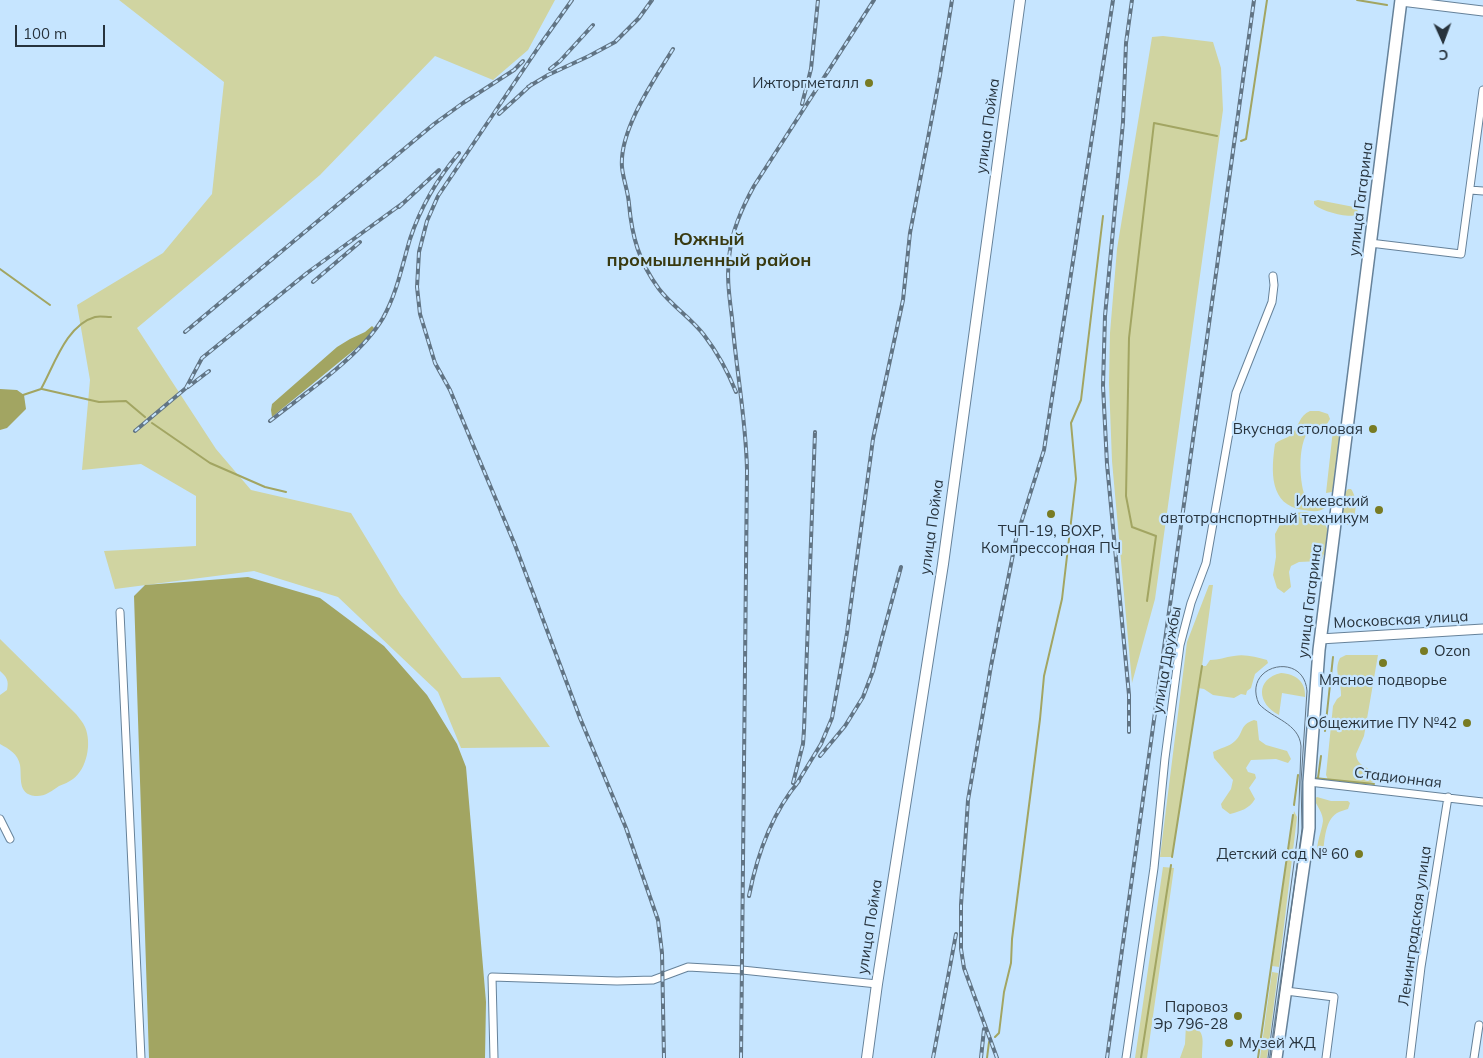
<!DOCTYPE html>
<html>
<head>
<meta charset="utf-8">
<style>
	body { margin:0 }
	#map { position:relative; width:1483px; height:1058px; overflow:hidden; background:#c6e5ff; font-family:Mulish,sans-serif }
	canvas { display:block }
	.north { position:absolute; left:1418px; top:15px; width:50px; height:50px; -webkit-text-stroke:4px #c6e5ff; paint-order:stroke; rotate:178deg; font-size:14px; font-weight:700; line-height:20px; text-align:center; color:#27333d }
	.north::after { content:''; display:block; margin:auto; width:18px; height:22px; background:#27333d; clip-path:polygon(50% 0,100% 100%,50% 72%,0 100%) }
	.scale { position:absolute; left:15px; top:25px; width:90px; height:22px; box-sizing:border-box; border:2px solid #27333d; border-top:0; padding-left:6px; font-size:15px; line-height:18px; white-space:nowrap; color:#27333d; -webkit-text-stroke:4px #c6e5ff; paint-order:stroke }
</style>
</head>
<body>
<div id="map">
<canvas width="1483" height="1058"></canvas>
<div class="north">С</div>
<div class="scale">100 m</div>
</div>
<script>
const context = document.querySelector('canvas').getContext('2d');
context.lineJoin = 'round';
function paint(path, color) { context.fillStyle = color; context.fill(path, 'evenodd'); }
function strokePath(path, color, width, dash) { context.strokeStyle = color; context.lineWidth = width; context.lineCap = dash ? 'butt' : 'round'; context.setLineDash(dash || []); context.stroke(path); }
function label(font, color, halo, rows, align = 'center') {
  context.font = font + ' Mulish,sans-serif'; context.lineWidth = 4.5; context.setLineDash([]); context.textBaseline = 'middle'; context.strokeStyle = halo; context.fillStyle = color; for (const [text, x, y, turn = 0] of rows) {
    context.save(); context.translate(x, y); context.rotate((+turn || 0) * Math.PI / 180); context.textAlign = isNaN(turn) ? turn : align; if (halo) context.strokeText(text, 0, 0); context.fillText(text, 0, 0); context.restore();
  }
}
paint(new Path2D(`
	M 119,0 L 555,0 L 528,50 L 493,80 L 435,56 L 320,175 L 137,328 L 216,449 L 251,490 L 351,513 L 400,594 L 462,678 L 500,677 L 550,747 L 461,748 L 438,692 L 338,597 L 254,571 L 115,589 L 104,551 L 196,546 L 196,496 L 141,464 L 82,470 L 90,380 L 77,305 L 163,253 L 212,194 L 224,82 Z
	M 1163,36 L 1213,42 L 1221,68 L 1223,110 L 1155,599 L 1132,683 L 1112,461 L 1109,383 L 1110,333 L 1117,249 L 1152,37 Z
	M 1318,200 L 1354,207 L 1358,211 L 1356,215 C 1347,218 1320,211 1314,204 L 1314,201 Z
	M 1310,411 L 1319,411 L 1328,414 L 1330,419 L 1327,424 C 1323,425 1316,426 1312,428 C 1297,438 1299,481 1305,496 L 1325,504 L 1326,507 C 1320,513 1311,511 1303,510 C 1269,505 1271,471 1275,444 C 1280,439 1287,439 1292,434 C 1299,426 1299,416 1310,411 Z
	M 1335,428 L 1341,430 L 1333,486 L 1332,492 L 1326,493 L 1333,430 Z
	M 1348,489 L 1351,489 C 1358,498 1357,519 1348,525 L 1345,524 C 1339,516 1341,496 1348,489 Z
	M 1306,512 C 1332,519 1334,541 1320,561 L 1299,562 L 1291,566 L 1289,572 L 1291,587 L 1284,593 L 1277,588 L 1273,575 L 1276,557 L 1275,534 L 1284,517 L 1293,513 Z
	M 1209,585 L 1213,585 L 1202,666 L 1206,666 L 1210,660 C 1219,660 1225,657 1234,656 C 1245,654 1256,657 1267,660 L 1268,663 L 1255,674 L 1251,688 L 1247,691 L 1246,695 L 1241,694 L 1234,698 L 1213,695 L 1204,689 L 1198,688 L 1172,857 L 1160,857 L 1187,642 Z
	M 0,639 L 76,714 C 79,718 83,722 85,727 C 92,743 87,769 73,779 C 69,782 64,784 59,786 C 52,791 44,797 35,796 C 17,794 22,777 20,765 C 18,754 9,749 0,744 L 0,695 L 7,690 C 9,681 7,677 0,671 Z
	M 1346,655 L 1378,655 L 1364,736 L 1356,754 C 1357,767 1369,766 1375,775 L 1374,782 L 1358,785 L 1329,782 L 1326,775 L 1333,706 L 1337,699 L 1341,696 C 1342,682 1333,671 1340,658 Z
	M 1281,673 C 1296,674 1306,682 1305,697 L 1282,693 L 1279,715 C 1257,704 1255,679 1281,673 Z
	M 1254,720 L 1257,721 L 1259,740 L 1266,745 L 1287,751 L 1291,759 L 1288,763 L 1276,759 L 1251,760 L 1246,768 L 1248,772 L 1255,774 L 1256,778 L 1249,788 L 1255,799 C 1249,809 1241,811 1230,814 L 1222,808 L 1221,804 L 1231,789 L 1233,780 L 1214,758 L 1213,752 C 1220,748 1229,747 1235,741 C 1244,733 1239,725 1254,720 Z
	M 1317,797 L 1331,801 L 1348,801 L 1350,803 L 1348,809 C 1345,810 1340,811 1337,813 C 1324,821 1324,845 1323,858 L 1318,861 C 1314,847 1321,835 1323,821 C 1323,813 1317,806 1314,799 Z
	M 1294,811 L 1297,817 L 1279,967 L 1272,966 Z
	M 1163,867 L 1174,868 L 1147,1058 L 1135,1058 Z
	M 1272,972 L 1278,973 L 1267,1058 L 1260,1058 Z
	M 1189,1023 C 1207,1032 1202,1040 1202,1058 L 1180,1058 L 1185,1044 L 1186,1025 Z`), '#d0d4a1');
paint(new Path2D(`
	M 372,326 L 374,328 L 365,341 L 272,417 L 271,410 L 272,404 L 337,347 L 350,339 L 365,332 Z
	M 0,389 L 17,390 L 24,395 L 26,409 L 7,428 L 0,430 Z
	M 248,577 L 320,598 L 384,646 L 427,695 L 457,744 L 466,767 L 486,1002 L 485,1058 L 149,1058 L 134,596 L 145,585 Z`), '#a2a562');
strokePath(new Path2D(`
	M 1357,0 L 1387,5
	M 1241,141 L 1246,139 L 1267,0
	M 0,269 L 50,305
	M 42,389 L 99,402 L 126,401 L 145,417
	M 23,395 L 41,389 C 54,366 66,325 95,317 C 99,316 106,317 111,317
	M 152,423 L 210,463 L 265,487 L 286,492
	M 1147,601 L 1156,536 L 1132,527 L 1126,496 L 1129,338 L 1154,123 L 1217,136
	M 1325,731 L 1333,657
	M 1314,778 L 1374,784
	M 1318,778 L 1321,756
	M 1294,805 L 1298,775
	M 1172,857 L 1202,666
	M 995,1037 L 999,1033 L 1004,992 L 1011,963 L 1012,939 L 1040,719 L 1044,676 L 1062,599 L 1076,479 L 1071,423 L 1081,400 L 1103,216
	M 987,1058 L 989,1042
	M 1141,1058 L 1171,865
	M 1258,1058 L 1293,815`), '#a2a562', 2);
const minor = new Path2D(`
	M 1470,190 L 1483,191
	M 1370,243 L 1461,254 L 1483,90
	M 120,612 L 141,1058
	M 1309,782 L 1483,802
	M 0,819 L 10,839
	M 1286,991 L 1334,997 L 1326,1058
	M 494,1058 L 492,977 L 617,981 L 653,980 L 688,967 L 742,970 L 877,984
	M 1126,1058 L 1154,868 L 1165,758 L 1180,645 L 1191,603 L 1206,563 L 1236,393 L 1272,302 L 1274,285 L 1273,276
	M 1410,1058 L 1421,967 L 1448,797
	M 1474,1058 L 1479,1025`);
const tertiary = new Path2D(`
	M 1401,1 L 1483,11
	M 1320,639 L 1483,629`);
const secondary = new Path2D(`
	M 867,1058 L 877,984 L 943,564 L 1020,0`);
const primary = new Path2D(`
	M 1276,1058 L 1309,828 L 1309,782 L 1319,650 L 1401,0`);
strokePath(minor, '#66829a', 9);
strokePath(tertiary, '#66829a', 11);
strokePath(secondary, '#66829a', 12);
strokePath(primary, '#66829a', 14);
strokePath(minor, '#fff', 7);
strokePath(tertiary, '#fff', 9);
strokePath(secondary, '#fff', 10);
strokePath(primary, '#fff', 11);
strokePath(new Path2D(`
	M 1268,1058 L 1298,833 L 1301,746 C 1299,723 1273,719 1259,704 C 1241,665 1304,650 1307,691 L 1301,782 L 1302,829 L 1271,1058`), '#617484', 1);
const rail = new Path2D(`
	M 572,0 L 540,45 L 438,196 L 427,221 L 419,252 L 417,287 L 420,314 L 435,363 L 450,390 L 515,545 L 580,718 L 626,828 L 658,920 L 662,953 L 664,1058
	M 673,49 C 654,80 619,130 622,167 C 623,179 628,191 629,204 C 632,237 639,262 659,289 C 672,306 691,318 704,335 C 717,352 728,372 736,392
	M 550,69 L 560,61 L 593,25
	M 528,87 L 548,75 L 589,56 L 615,42 L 639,18 L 652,0
	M 802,104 L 811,69 L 818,0
	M 499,114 L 532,84
	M 399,207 L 439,170
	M 313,282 L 360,242
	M 185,332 L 434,124 L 463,103 L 514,70 L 523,61
	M 188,387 L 209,371
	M 270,421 C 305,393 360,357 383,318 C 397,293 402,266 410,239 C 421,206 437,179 459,153
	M 135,431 L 186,388 L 202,358 L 307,273 L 403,203
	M 1129,732 L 1129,695 L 1107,464 L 1103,386 L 1105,316 L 1123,122 L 1126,43 L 1132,0
	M 820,756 L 845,726 L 863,697 L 873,671 L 901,567
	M 793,783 L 803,744 L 804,730 L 815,432
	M 796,785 L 821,744 L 832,718 L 847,633 L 873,439 L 903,300 L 910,233 L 940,75 L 952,0
	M 749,896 C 757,855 772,813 799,781
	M 741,1058 L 747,470 C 746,419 736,369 732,318 C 729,295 726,273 730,250 C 733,227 743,206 754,186 L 874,0
	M 933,1058 L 956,934
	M 981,1058 L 984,1029
	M 997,1058 L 964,968 L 961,949 L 961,905 L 968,800 L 991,666 L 1016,539 L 1044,450 L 1113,0
	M 1107,1058 L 1254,0`);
strokePath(rail, '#617484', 4);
strokePath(rail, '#c6e5ff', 2, [5.5]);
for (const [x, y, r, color] of [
	[869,83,5,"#787b23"],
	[1373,429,5,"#787b23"],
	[1379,510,5,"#787b23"],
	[1051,514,5,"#787b23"],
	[1424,651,5,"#787b23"],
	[1383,663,5,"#787b23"],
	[1467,723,5,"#787b23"],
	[1359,854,5,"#787b23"],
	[1238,1016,5,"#787b23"],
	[1229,1043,5,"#787b23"]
]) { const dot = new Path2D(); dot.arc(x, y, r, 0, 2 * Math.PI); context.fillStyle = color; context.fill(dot); strokePath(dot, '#c6e5ff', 2); }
label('15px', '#27333d', '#c6e5ff', [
	["Ижторгметалл",859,83],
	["Вкусная столовая",1363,429],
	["Ижевский",1369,501],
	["автотранспортный техникум",1369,518],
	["ТЧП-19, ВОХР,",1051,531,"center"],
	["Компрессорная ПЧ",1051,548,"center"],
	["Ozon",1434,651,"left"],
	["Мясное подворье",1383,680,"center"],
	["Общежитие ПУ №42",1457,723],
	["Детский сад № 60",1349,854],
	["Паровоз",1228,1007],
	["Эр 796-28",1228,1024],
	["Музей ЖД",1239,1043,"left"]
], 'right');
label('15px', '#27333d', '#c6e5ff', [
	["улица Пойма",988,126,-82],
	["улица Гагарина",1361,199,-83],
	["улица Пойма",932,527,-82],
	["улица Гагарина",1310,601,-83],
	["Московская улица",1401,620,-3],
	["улица Дружбы",1167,660,-80],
	["Стадионная",1398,778,7],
	["Ленинградская улица",1415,926,-82],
	["улица Пойма",870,927,-81]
]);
label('bold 18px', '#393a11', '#c6e5ff', [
	["Южный",709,240],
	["промышленный район",709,261]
]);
</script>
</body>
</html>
